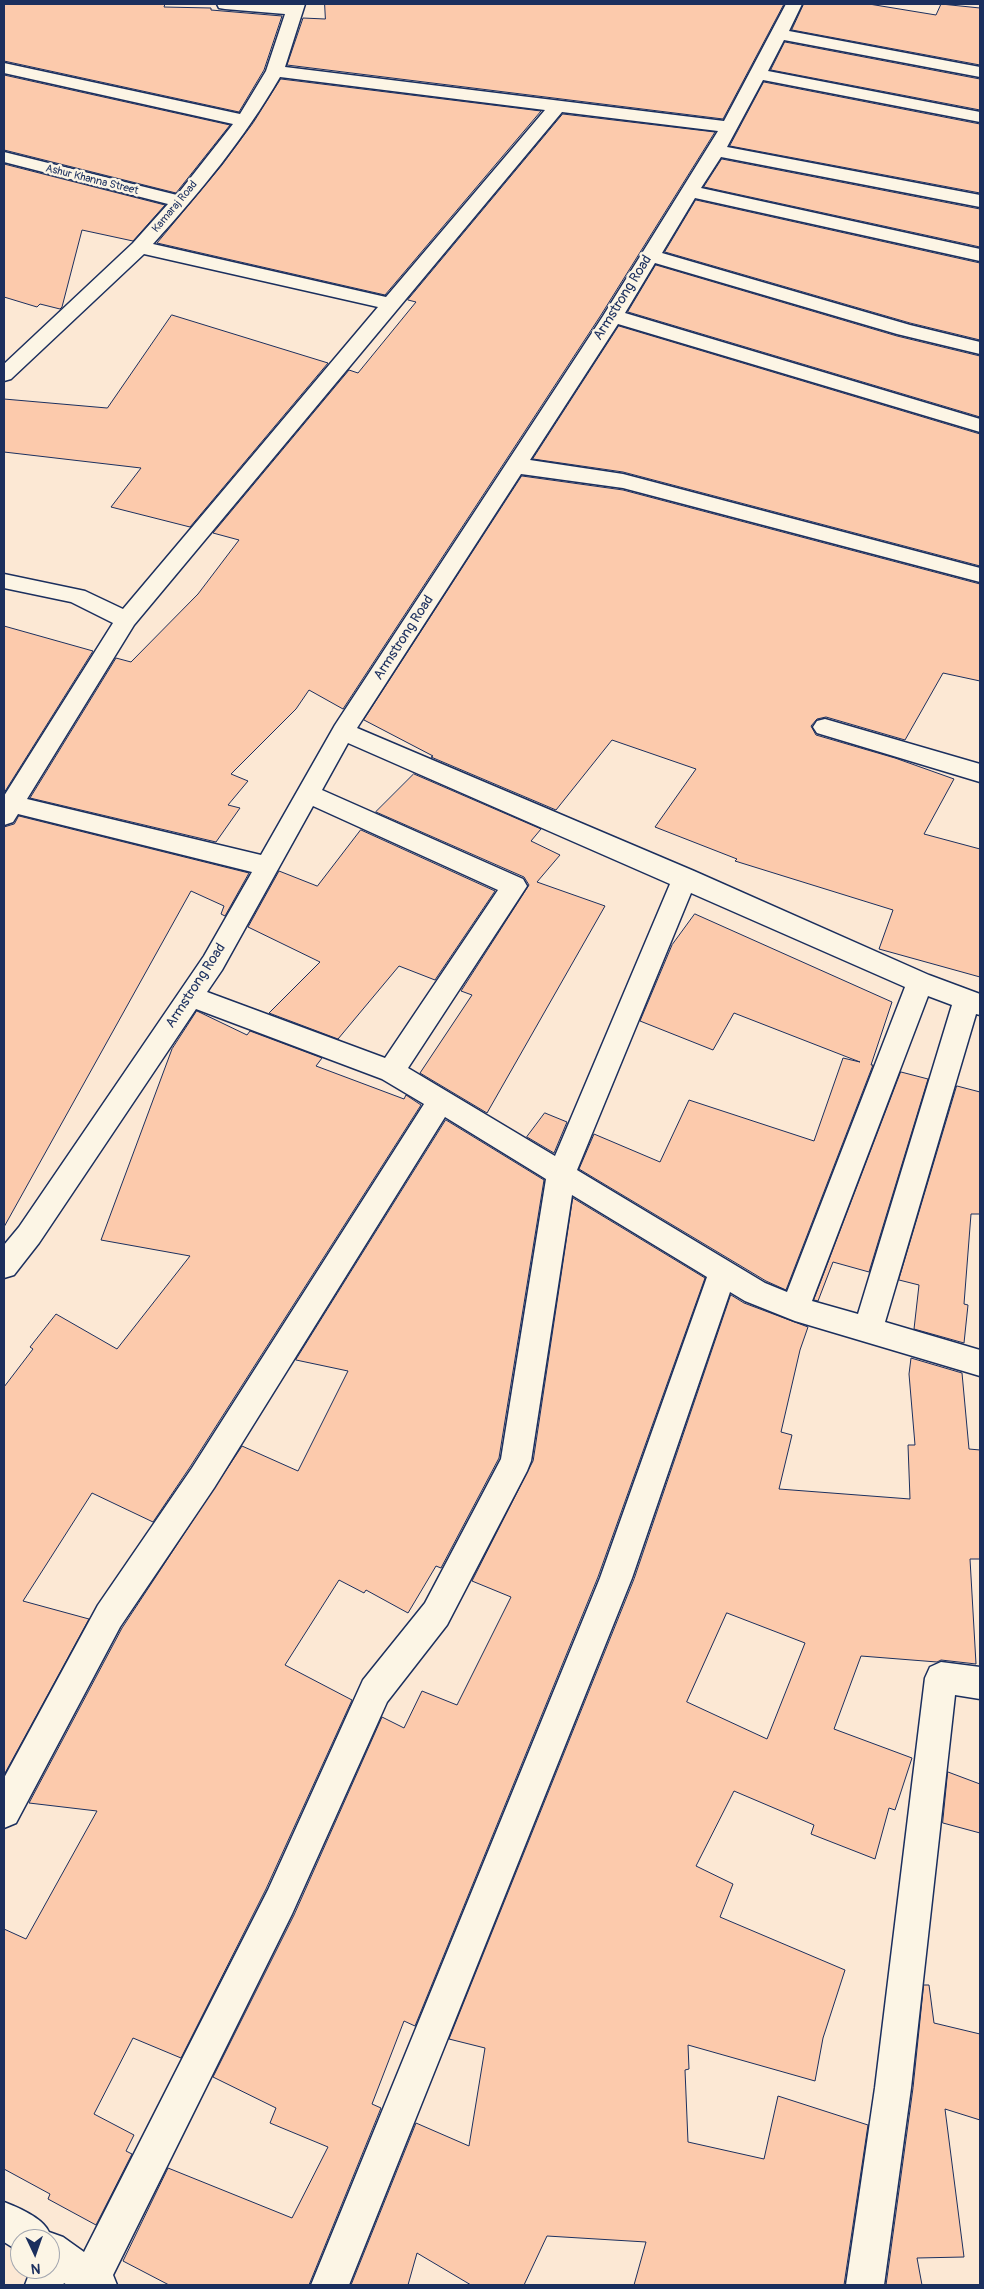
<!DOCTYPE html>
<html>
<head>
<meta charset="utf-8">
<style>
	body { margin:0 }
	#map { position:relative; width:984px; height:2289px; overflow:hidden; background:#fce8d4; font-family:Pangolin,sans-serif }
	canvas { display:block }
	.frame { position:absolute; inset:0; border:5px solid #1b2f5e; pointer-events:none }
	.north { position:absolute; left:10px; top:2229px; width:50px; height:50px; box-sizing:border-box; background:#fcf5e5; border:1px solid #a2a6af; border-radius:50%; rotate:177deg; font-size:14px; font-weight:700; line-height:20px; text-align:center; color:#1b2f5e }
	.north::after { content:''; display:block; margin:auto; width:18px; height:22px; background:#1b2f5e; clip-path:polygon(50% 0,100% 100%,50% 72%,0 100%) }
</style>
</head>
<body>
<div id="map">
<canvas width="984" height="2289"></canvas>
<div class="frame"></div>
<div class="north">N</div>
</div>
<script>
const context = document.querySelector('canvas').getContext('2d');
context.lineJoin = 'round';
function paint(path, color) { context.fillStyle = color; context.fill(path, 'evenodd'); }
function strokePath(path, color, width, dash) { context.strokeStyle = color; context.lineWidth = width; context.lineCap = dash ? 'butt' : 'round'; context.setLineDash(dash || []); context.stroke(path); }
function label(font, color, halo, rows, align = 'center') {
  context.font = font + ' Pangolin,sans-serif'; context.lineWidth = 5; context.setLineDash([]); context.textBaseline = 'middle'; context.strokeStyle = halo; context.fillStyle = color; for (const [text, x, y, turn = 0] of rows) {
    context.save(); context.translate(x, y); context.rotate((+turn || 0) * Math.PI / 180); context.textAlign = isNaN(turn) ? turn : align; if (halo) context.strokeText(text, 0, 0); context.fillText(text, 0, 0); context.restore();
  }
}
const building = new Path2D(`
	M 4,4 L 165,4 L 164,7 L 211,8 L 211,10 L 282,16 L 264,70 L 239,112 L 4,61 Z
	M 325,4 L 784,4 L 723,119 L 287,65 L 303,18 L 325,19 Z
	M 804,4 L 869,4 L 936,15 L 941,4 L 980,8 L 980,65 L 792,30 Z
	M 785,42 L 980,79 L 980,110 L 771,70 Z
	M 4,75 L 230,125 L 176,193 L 4,150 Z
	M 281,79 L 541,111 L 385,295 L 157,243 L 222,165 L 253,123 Z
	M 764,82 L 980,124 L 980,193 L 730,146 Z
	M 563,114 L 715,132 L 601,315 L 343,709 L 309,690 L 296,709 L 231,774 L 248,781 L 228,805 L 240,808 L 216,842 L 30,798 L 116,658 L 131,662 L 198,594 L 239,540 L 213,533 L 349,370 L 358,373 L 416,302 L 408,300 Z
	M 722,159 L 980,209 L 980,247 L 704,187 Z
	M 4,164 L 165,205 L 133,241 L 82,230 L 62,307 L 60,309 L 40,304 L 37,307 L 4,297 Z
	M 696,200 L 980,263 L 980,340 L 910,323 L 665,252 Z
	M 656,265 L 897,336 L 980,356 L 980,417 L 628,312 Z
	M 172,315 L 328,363 L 190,527 L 111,507 L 141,468 L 4,452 L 4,399 L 107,408 Z
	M 619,326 L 980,434 L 980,566 L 623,472 L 533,459 Z
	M 522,476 L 623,490 L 980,584 L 980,681 L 943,673 L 905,740 L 826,717 L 817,719 L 811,726 L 816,735 L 895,758 L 954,779 L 924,834 L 980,849 L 980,977 L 879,949 L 893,910 L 735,861 L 737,859 L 655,827 L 696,769 L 612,740 L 556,810 L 431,757 L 433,756 L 364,720 Z
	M 4,626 L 93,651 L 4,793 Z
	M 414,774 L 541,829 L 531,841 L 560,855 L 537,882 L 605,906 L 487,1113 L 420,1073 L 472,995 L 461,991 L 529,885 L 524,877 L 376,812 Z
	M 19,816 L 249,873 L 225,916 L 221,914 L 224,906 L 191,891 L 4,1227 L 4,827 L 14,824 Z
	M 361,830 L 495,891 L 435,980 L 399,966 L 338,1039 L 269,1013 L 320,962 L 248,927 L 279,871 L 317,886 Z
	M 695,914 L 892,1002 L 871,1065 L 873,1065 L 786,1290 L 766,1281 L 579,1169 L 594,1134 L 660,1162 L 689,1100 L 814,1141 L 843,1058 L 860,1062 L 734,1013 L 713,1050 L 640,1021 L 672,945 Z
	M 197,1011 L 247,1035 L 250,1031 L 322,1058 L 316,1066 L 404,1099 L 406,1095 L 421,1105 L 190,1467 L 153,1522 L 92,1493 L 23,1601 L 89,1619 L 4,1775 L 4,1387 L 33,1349 L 30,1347 L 56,1314 L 117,1349 L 190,1256 L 101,1240 L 172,1049 Z
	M 901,1072 L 928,1079 L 869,1272 L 833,1262 L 818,1301 L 814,1300 Z
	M 957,1086 L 980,1092 L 980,1214 L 971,1214 L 964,1304 L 968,1305 L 964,1343 L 914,1329 L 919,1285 L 899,1280 Z
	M 545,1113 L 567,1122 L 554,1153 L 527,1137 Z
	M 446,1120 L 544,1180 L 499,1458 L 441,1568 L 436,1566 L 408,1613 L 366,1590 L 364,1593 L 339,1580 L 285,1665 L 352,1700 L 266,1889 L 181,2058 L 133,2038 L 94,2114 L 134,2135 L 126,2151 L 132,2154 L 96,2225 L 48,2199 L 50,2194 L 4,2169 L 4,1929 L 26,1939 L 97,1811 L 29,1803 L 122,1628 L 242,1446 L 298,1471 L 348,1371 L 296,1360 Z
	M 573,1198 L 705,1278 L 598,1577 L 415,2026 L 404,2021 L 372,2104 L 381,2108 L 309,2285 L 169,2285 L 123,2261 L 168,2168 L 292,2218 L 328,2147 L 270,2123 L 276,2108 L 213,2077 L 294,1915 L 382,1717 L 404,1728 L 422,1691 L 457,1705 L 511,1597 L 472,1581 L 533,1461 Z
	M 731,1295 L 744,1303 L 808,1327 L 800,1350 L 781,1432 L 792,1435 L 779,1489 L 910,1499 L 908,1445 L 915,1445 L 909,1374 L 911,1358 L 962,1373 L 969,1449 L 980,1450 L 980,1559 L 970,1559 L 976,1664 L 941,1660 L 937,1662 L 861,1656 L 834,1729 L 912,1758 L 895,1810 L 889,1808 L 875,1859 L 811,1834 L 814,1825 L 734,1791 L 696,1866 L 733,1884 L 720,1917 L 845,1970 L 823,2038 L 815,2081 L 688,2045 L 689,2069 L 685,2070 L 688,2142 L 764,2159 L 778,2096 L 868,2125 L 844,2285 L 634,2285 L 646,2242 L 547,2236 L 524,2285 L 471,2285 L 417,2253 L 408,2285 L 351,2285 L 416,2123 L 469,2146 L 485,2048 L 449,2039 L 634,1579 ZM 727,1613 L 805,1643 L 767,1739 L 687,1702 Z
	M 948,1772 L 980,1784 L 980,1833 L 943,1823 Z
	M 924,1985 L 929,1985 L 934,2023 L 980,2034 L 980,2120 L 945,2109 L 964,2257 L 917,2258 L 922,2285 L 886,2285 L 913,2088 Z`);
paint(building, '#fccaac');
strokePath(building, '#1b2f5e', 1);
const minor = new Path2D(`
	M 217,4 L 305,4 L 285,67 L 724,121 L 786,4 L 802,4 L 789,31 L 980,67 L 980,77 L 784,40 L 768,71 L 980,112 L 980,122 L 763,80 L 727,147 L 980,195 L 980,207 L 721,157 L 701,188 L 980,249 L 980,261 L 695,198 L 662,253 L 910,325 L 980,342 L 980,354 L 897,334 L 655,263 L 625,313 L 980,419 L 980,432 L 618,324 L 530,460 L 623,474 L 980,568 L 980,582 L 623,488 L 521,474 L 357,728 L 694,871 L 929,975 L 980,994 L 980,1015 L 976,1014 L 885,1322 L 980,1350 L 980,1376 L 795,1321 L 745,1301 L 730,1292 L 632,1578 L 349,2285 L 311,2285 L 600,1578 L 707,1277 L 572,1195 L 531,1461 L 527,1471 L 447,1625 L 387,1702 L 292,1914 L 113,2275 L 117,2285 L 67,2285 L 64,2283 L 63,2285 L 25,2285 L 31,2269 L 50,2269 L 50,2239 L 20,2239 L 20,2252 L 4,2242 L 4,2202 C 17,2207 43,2218 49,2232 L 63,2237 L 84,2252 L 268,1890 L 363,1680 L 425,1603 L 501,1459 L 546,1179 L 445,1117 L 214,1488 L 120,1627 L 16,1823 L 4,1828 L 4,1778 L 98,1605 L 192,1468 L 424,1104 L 382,1079 L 196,1009 L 39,1243 L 14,1275 L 4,1278 L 4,1245 L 19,1227 L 204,956 L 252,872 L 18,814 L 13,822 L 4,825 L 4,796 L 113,623 L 71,602 L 4,588 L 4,574 L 85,591 L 123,609 L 378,307 L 144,254 L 11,379 L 4,381 L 4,364 L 133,243 L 168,204 L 4,162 L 4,152 L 177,195 L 233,124 L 4,73 L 4,63 L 240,114 L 266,71 L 285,14 L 225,9 L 219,8 ZM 280,77 L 545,110 L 386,297 L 153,244 C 201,191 244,139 280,77 ZM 562,112 L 718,131 L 603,316 L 335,725 L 261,855 L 27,799 L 134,625 ZM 348,743 L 670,884 L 555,1156 L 408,1068 L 527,886 L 523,879 L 322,790 ZM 313,806 L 498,890 L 385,1058 L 207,992 L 222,970 ZM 691,893 L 905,987 L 787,1292 L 765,1283 L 577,1170 ZM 928,996 L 952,1005 L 858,1314 L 812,1301 Z
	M 825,719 L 980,764 L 980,782 L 817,733 L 813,727 L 817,721 Z
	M 941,1662 L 980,1667 L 980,1699 L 955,1695 L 911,2088 L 884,2285 L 846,2285 L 875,2088 L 925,1678 L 930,1667 Z`);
strokePath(minor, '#1b2f5e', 3);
paint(minor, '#fcf5e5');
label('11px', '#1b2f5e', '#fcf5e5', [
	["Ashur Khanna Street",92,180,14],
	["Kamaraj Road",175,207,-50]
]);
label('14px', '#1b2f5e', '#fcf5e5', [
	["Armstrong Road",623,298,-58],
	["Armstrong Road",404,638,-57],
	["Armstrong Road",196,986,-57]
]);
</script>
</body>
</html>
